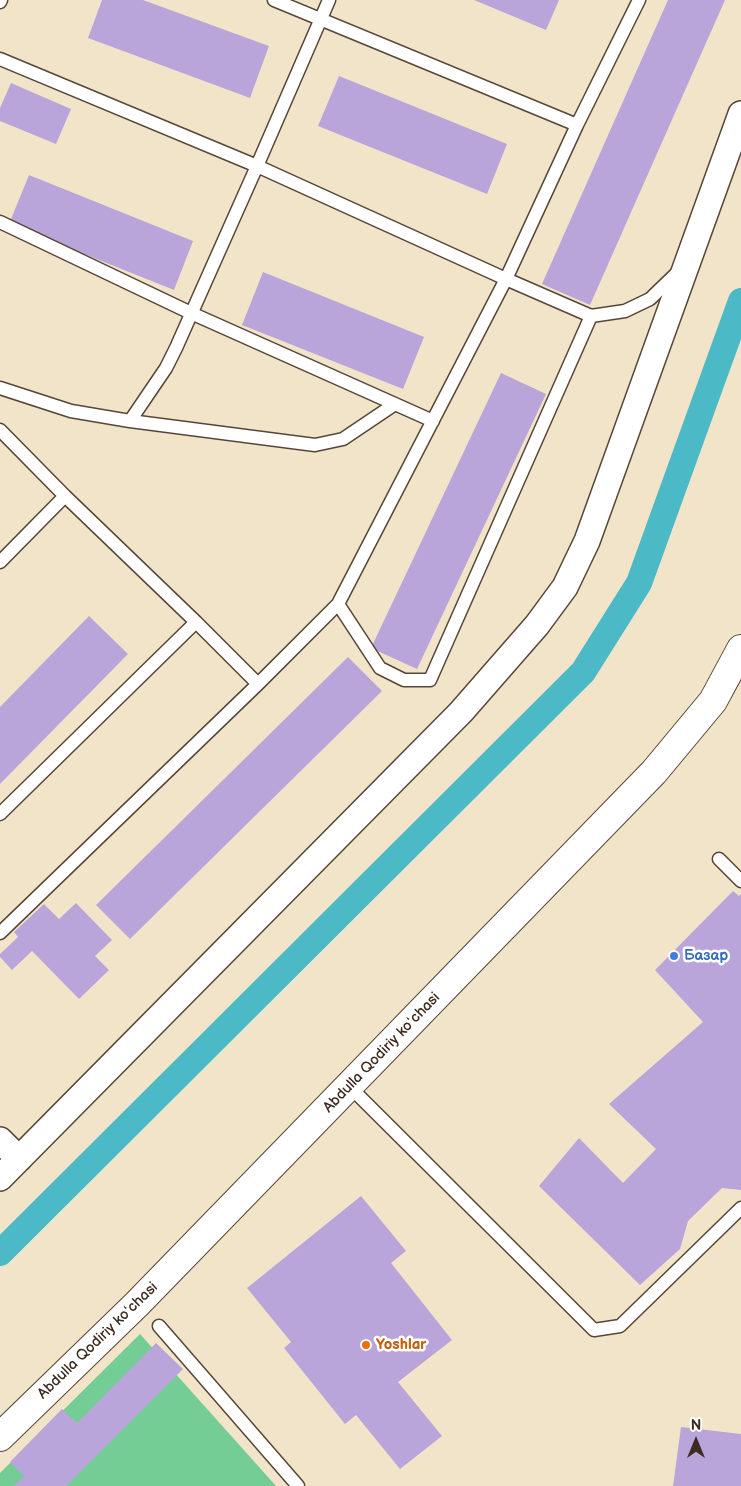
<!DOCTYPE html>
<html>
<head>
<meta charset="utf-8">
<style>
	body { margin:0 }
	#map { position:relative; width:741px; height:1486px; overflow:hidden; background:#f2e4c9; font-family:"Balsamiq Sans",sans-serif }
	canvas { display:block }
	.north { position:absolute; left:671px; top:1416px; width:50px; height:50px; -webkit-text-stroke:4px #fff; paint-order:stroke; rotate:0deg; font-size:14px; font-weight:700; line-height:20px; text-align:center; color:#3b2a1e }
	.north::after { content:''; display:block; margin:auto; width:18px; height:22px; background:#3b2a1e; clip-path:polygon(50% 0,100% 100%,50% 72%,0 100%) }
</style>
</head>
<body>
<div id="map">
<canvas width="741" height="1486"></canvas>
<div class="north">N</div>
</div>
<script>
const context = document.querySelector('canvas').getContext('2d');
context.lineJoin = 'round';
function paint(path, color) { context.fillStyle = color; context.fill(path, 'evenodd'); }
function strokePath(path, color, width, dash) { context.strokeStyle = color; context.lineWidth = width; context.lineCap = dash ? 'butt' : 'round'; context.setLineDash(dash || []); context.stroke(path); }
function label(font, color, halo, rows, align = 'center') {
  context.font = font + ' "Balsamiq Sans",sans-serif'; context.lineWidth = 5; context.setLineDash([]); context.textBaseline = 'middle'; context.strokeStyle = halo; context.fillStyle = color; for (const [text, x, y, turn = 0] of rows) {
    context.save(); context.translate(x, y); context.rotate((+turn || 0) * Math.PI / 180); context.textAlign = isNaN(turn) ? turn : align; if (halo) context.strokeText(text, 0, 0); context.fillText(text, 0, 0); context.restore();
  }
}
paint(new Path2D(`
	M 140,1334 L 276,1486 L 0,1486 L 0,1473 Z`), '#73cd94');
strokePath(new Path2D(`
	M 0,1253 L 583,672 L 639,583 L 741,301`), '#4cb9c6', 26);
paint(new Path2D(`
	M 102,0 L 143,0 L 269,46 L 250,98 L 88,38 Z
	M 474,0 L 559,0 L 546,30 Z
	M 668,0 L 725,0 L 590,305 L 542,284 Z
	M 339,76 L 507,144 L 487,194 L 318,126 Z
	M 11,83 L 71,109 L 56,144 L 0,121 L 0,108 Z
	M 29,175 L 193,241 L 174,290 L 9,224 Z
	M 263,272 L 424,337 L 403,389 L 242,325 Z
	M 501,373 L 546,394 L 417,669 L 371,648 Z
	M 89,616 L 128,654 L 0,784 L 0,707 Z
	M 348,657 L 382,691 L 130,939 L 96,905 Z
	M 733,891 L 739,896 L 741,894 L 741,1190 L 722,1188 L 688,1221 L 680,1249 L 640,1285 L 539,1186 L 579,1138 L 623,1183 L 656,1149 L 609,1104 L 703,1022 L 655,970 Z
	M 76,903 L 112,940 L 95,956 L 109,970 L 79,999 L 32,951 L 12,970 L 0,957 L 0,954 L 18,937 L 14,932 L 44,904 L 59,919 Z
	M 361,1196 L 406,1251 L 391,1263 L 452,1340 L 398,1382 L 442,1436 L 400,1469 L 356,1415 L 345,1424 L 284,1348 L 291,1342 L 247,1288 Z
	M 156,1343 L 183,1369 L 66,1486 L 14,1486 L 24,1476 L 10,1462 L 62,1409 L 77,1423 Z
	M 681,1427 L 741,1434 L 741,1486 L 673,1486 Z`), '#baa5da');
const service = new Path2D(`
	M 274,0 L 577,125
	M 0,2 L 1,0
	M 0,59 L 257,166 L 176,348 L 166,368 L 130,421
	M 0,222 L 191,313 L 433,421
	M 591,316 L 625,311 L 650,299 L 679,271
	M 0,388 L 71,411 L 130,421 L 315,445 L 343,439 L 395,404
	M 0,430 L 65,496 L 0,562
	M 338,604 L 380,668 L 404,680 L 430,680 L 591,316 L 506,279 L 577,125 L 639,0
	M 196,622 L 258,684
	M 0,814 L 196,622 L 65,496
	M 719,859 L 741,881
	M 0,933 L 258,684 L 338,604 L 506,279 L 257,166 L 329,0
	M 350,1087 L 594,1330 L 620,1326 L 741,1208
	M 159,1326 L 298,1486`);
const minor = new Path2D(`
	M 0,1140 L 19,1159
	M 0,1178 L 461,712 L 537,625 L 565,587 L 587,541 L 741,114`);
const tertiary = new Path2D(`
	M 0,1437 L 137,1304 L 654,772 L 713,701 L 741,649`);
strokePath(service, '#564638', 15);
strokePath(minor, '#564638', 28);
strokePath(tertiary, '#564638', 30);
strokePath(service, '#fff', 12);
strokePath(minor, '#fff', 25);
strokePath(tertiary, '#fff', 28);
for (const [x, y, r, color] of [
	[674,956,5,"#3f7fe0"],
	[366,1345,5,"#e8710a"]
]) { const dot = new Path2D(); dot.arc(x, y, r, 0, 2 * Math.PI); context.fillStyle = color; context.fill(dot); strokePath(dot, '#fff', 2); }
label('bold 15px', '#366cbe', '#fff', [
	["Базар",684,956]
], 'left');
label('15px', '#3b2a1e', '#fff', [
	["Abdulla Qodiriy koʻchasi",382,1053,-46],
	["Abdulla Qodiriy koʻchasi",98,1341,-44]
]);
label('bold 15px', '#c56008', '#fff', [
	["Yoshlar",376,1345]
], 'left');
</script>
</body>
</html>
